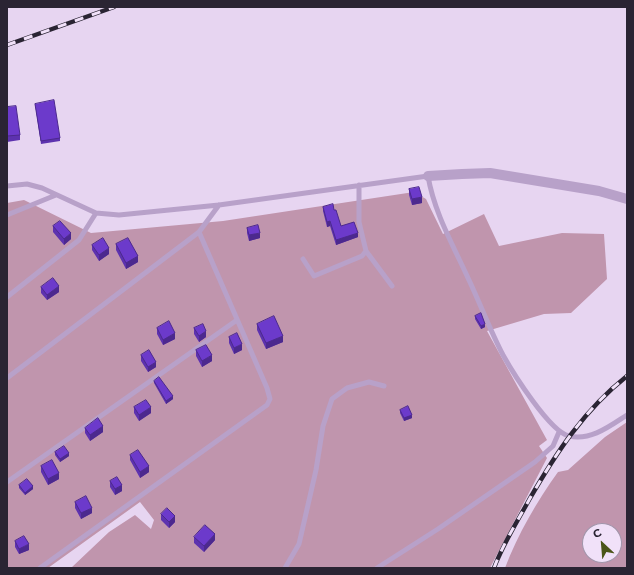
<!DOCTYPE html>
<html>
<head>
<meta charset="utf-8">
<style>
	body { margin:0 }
	#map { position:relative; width:634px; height:575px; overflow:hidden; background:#e7d5f1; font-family:Montserrat,sans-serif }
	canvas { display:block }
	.frame { position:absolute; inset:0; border:8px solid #2a2433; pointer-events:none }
	.north { position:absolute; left:582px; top:523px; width:40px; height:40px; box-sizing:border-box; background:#f1e1f9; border:1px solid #a195aa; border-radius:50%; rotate:334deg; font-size:11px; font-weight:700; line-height:16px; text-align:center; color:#2a2433 }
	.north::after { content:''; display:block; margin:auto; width:14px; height:18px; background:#4b5519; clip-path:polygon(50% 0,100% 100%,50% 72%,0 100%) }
</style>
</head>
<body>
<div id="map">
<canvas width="634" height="575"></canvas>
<div class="frame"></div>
<div class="north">С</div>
</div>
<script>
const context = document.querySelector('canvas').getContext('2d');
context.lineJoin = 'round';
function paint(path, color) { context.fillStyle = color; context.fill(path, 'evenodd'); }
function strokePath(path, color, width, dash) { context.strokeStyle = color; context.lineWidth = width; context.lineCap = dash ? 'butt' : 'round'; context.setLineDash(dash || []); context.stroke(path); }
paint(new Path2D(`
	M 414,192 L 426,199 L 443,234 L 484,214 L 499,246 L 562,233 L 604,234 L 607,279 L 571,313 L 544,314 L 487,331 L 547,440 L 539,446 L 547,458 L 490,568 L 71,568 L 109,532 L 135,515 L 151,529 L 154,520 L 140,502 L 48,568 L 7,568 L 7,203 L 24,200 L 91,233 L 223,221 Z
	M 627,422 L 627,568 L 505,568 C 518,534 537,501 558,472 L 568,470 L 605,437 ZM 590,531 L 614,531 L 614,555 L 590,555 Z`), '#c095ad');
strokePath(new Path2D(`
	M 7,186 L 27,184 L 42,188 L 96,213 L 119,215 L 219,205 L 428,176 C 434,212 453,245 468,278 C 480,303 490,330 503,355 C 513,373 550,432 569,436 C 591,441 610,426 627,415
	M 7,215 L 56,195
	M 366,251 L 392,286
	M 303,259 L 314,276 L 362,256 L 366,251 L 359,222 L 359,185
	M 7,297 L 79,240 L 96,213
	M 7,378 L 199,232
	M 7,482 L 237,320
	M 40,568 L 267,405 L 270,399 L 267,388 L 199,232 L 219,205
	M 285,568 L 299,544 L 316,470 L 323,426 L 332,399 L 347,388 L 369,382 L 384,386
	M 377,568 L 438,529 L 535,462 L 553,446 L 559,432`), '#b8a1c9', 5);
strokePath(new Path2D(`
	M 428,176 L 462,174 L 490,173 L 599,191 L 627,199`), '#b8a1c9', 10);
const rail = new Path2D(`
	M 7,45 L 114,7
	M 494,568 C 503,544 517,522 529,500 C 556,453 584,410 627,376`);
strokePath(rail, '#2a2433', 4.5);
strokePath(rail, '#f1e1f9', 3, [9]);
paint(new Path2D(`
	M 35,104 L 60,138 L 60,141 L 41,144 Z
	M 7,107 L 20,135 L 20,140 L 7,142 Z
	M 409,189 L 422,203 L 412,205 L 409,195 Z
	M 323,207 L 341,226 L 358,237 L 336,245 L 330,226 L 327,227 L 323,211 Z
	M 53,226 L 71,239 L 64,245 L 53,232 Z
	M 247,228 L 260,238 L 249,241 L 247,233 Z
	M 116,244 L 138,262 L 126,269 L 116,250 Z
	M 92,245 L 109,254 L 99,261 L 92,250 Z
	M 41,287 L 59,292 L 47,300 L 41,293 Z
	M 475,316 L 485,327 L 481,329 L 475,319 Z
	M 257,324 L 283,342 L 266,349 L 257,330 Z
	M 157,328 L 175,339 L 163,345 L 157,334 Z
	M 194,328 L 206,337 L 199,342 L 194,334 Z
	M 229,337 L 242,350 L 234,354 L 229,343 Z
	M 196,350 L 212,361 L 202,367 L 196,356 Z
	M 141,355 L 156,367 L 148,372 L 141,361 Z
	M 154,381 L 173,399 L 166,404 L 154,383 Z
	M 134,407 L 151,413 L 139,421 L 134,413 Z
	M 400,410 L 412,418 L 404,421 L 400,413 Z
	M 85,428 L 103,432 L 90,441 L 85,433 Z
	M 55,452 L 69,456 L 60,462 L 55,455 Z
	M 130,455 L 149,472 L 140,478 L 130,460 Z
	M 41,466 L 59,479 L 48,485 L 41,472 Z
	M 110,481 L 122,491 L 115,495 L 110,487 Z
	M 19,485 L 33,489 L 25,495 L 19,488 Z
	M 75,502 L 92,513 L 81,519 L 75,508 Z
	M 161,514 L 175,522 L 169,528 L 161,520 Z
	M 194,537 L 215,540 L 204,552 L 194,543 Z
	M 15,541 L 29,550 L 19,554 L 15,547 Z`), '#5d32af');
paint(new Path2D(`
	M 422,197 L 422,203 L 412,205 L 412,199 Z
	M 330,221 L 330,226 L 327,227 L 327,222 Z
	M 71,233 L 71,239 L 64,245 L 64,239 Z
	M 260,233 L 260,238 L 249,241 L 249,235 Z
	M 358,233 L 358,237 L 336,245 L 336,240 Z
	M 109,248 L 109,254 L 99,261 L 99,255 Z
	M 138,256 L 138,262 L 126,269 L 126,263 Z
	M 59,286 L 59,292 L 47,300 L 47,295 Z
	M 485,324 L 485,327 L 481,329 L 481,326 Z
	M 206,331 L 206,337 L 199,342 L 199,336 Z
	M 175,333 L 175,339 L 163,345 L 163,340 Z
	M 283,336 L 283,342 L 266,349 L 266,343 Z
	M 242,344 L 242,350 L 234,354 L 234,348 Z
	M 212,355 L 212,361 L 202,367 L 202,361 Z
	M 156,362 L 156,367 L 148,372 L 148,367 Z
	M 173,396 L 173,399 L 166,404 L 166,401 Z
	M 151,407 L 151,413 L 139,421 L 139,415 Z
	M 412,415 L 412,418 L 404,421 L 404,418 Z
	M 103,426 L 103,432 L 90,441 L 90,435 Z
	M 69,453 L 69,456 L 60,462 L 60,459 Z
	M 149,466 L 149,472 L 140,478 L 140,472 Z
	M 59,473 L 59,479 L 48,485 L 48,479 Z
	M 122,485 L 122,491 L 115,495 L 115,489 Z
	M 33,486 L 33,489 L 25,495 L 25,493 Z
	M 92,508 L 92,513 L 81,519 L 81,513 Z
	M 175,516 L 175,522 L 169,528 L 169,522 Z
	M 215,534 L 215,540 L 204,552 L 204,546 Z
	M 29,544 L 29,550 L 19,554 L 19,549 Z`), '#4c298e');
const building = new Path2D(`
	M 54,100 L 60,138 L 41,141 L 35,104 Z
	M 16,106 L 20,135 L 7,136 L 7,107 Z
	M 419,187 L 422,197 L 412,199 L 409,189 Z
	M 333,204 L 334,210 L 336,210 L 341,226 L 354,222 L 358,233 L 336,240 L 330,221 L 327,222 L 323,207 Z
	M 60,221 L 71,233 L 64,239 L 53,226 Z
	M 258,225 L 260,233 L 249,235 L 247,228 Z
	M 103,238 L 109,248 L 99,255 L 92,245 Z
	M 128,238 L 138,256 L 126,263 L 116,244 Z
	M 53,278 L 59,286 L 47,295 L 41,287 Z
	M 481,313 L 485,324 L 481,326 L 475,316 Z
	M 274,316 L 283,336 L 266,343 L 257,324 Z
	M 169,321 L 175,333 L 163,340 L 157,328 Z
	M 203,324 L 206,331 L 199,336 L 194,328 Z
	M 237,333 L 242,344 L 234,348 L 229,337 Z
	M 206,345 L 212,355 L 202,361 L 196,350 Z
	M 149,350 L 156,362 L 148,367 L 141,355 Z
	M 159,377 L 173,396 L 166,401 L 154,381 Z
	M 146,400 L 151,407 L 139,415 L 134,407 Z
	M 408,406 L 412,415 L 404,418 L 400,410 Z
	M 98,418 L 103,426 L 90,435 L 85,428 Z
	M 64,446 L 69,453 L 60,459 L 55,452 Z
	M 138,450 L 149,466 L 140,472 L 130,455 Z
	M 52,460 L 59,473 L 48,479 L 41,466 Z
	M 117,477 L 122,485 L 115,489 L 110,481 Z
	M 27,479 L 33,486 L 25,493 L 19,485 Z
	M 86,496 L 92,508 L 81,513 L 75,502 Z
	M 167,508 L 175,516 L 169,522 L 161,514 Z
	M 205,525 L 215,534 L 204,546 L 194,537 Z
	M 24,536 L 29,544 L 19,549 L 15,541 Z`);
paint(building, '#6c3acb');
strokePath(building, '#4c298e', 1);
</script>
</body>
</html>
